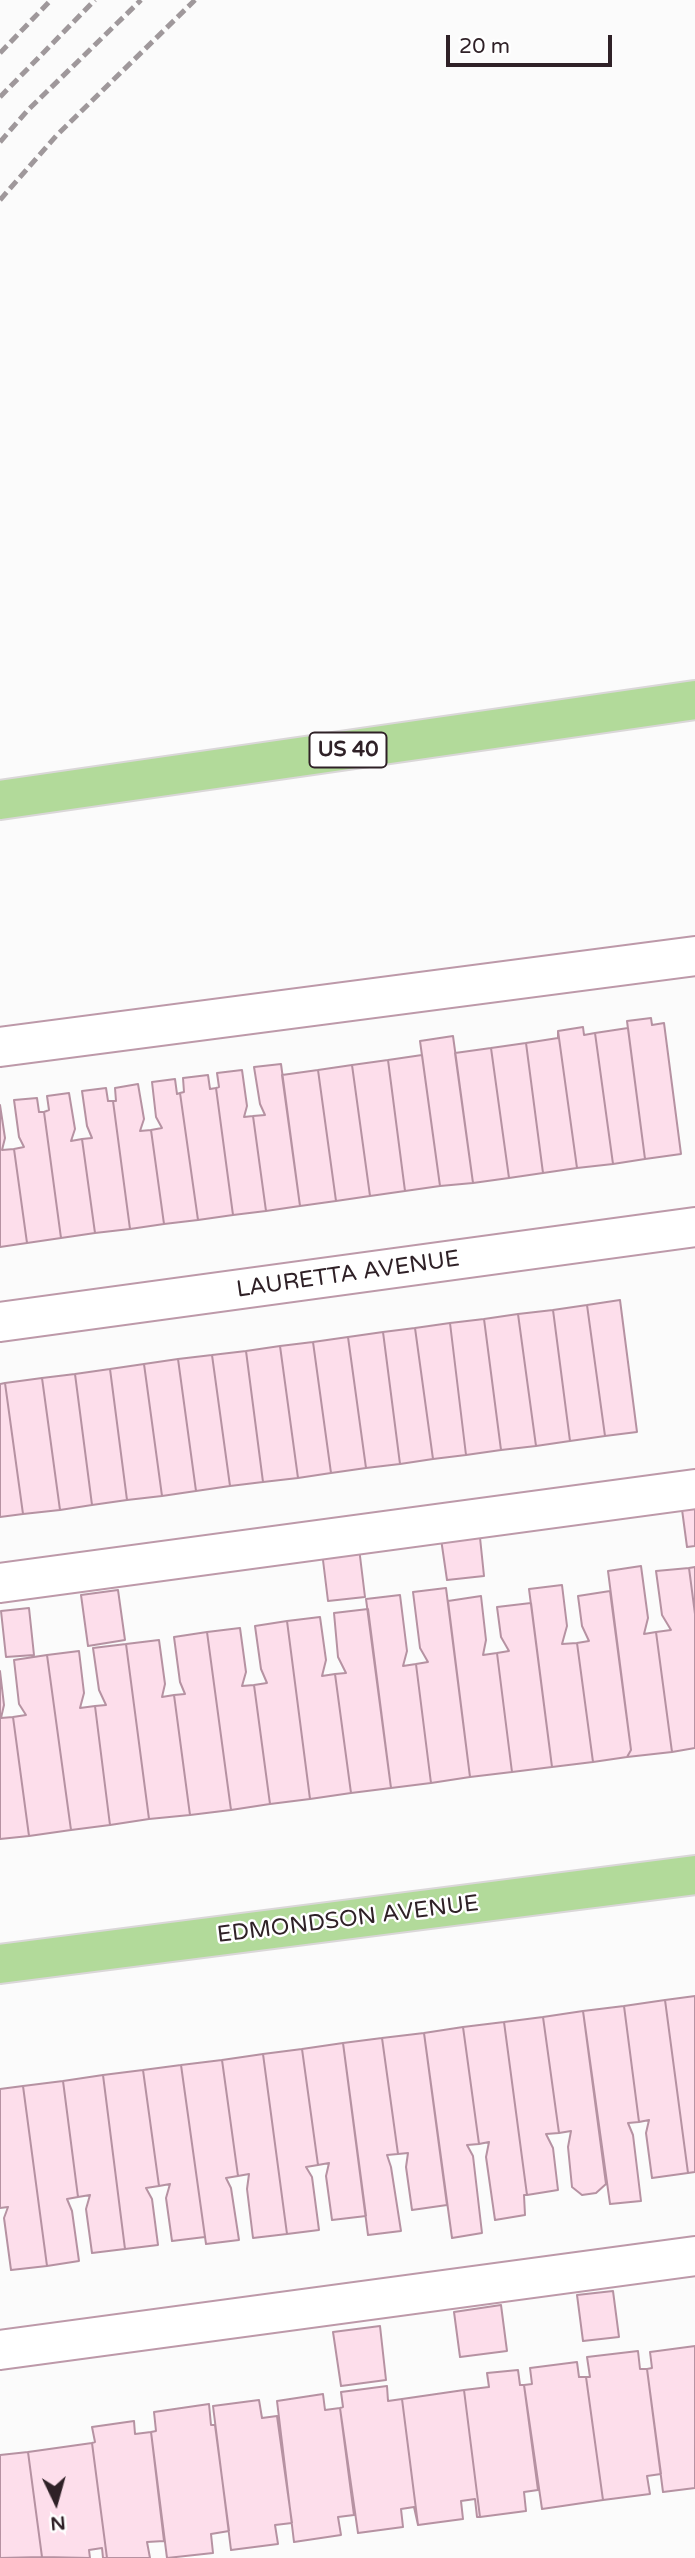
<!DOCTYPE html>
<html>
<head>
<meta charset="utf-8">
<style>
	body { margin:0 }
	#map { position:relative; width:695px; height:2558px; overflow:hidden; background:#fbfbfb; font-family:"Varela Round",sans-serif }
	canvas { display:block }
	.north { position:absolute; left:21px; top:2467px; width:70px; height:70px; -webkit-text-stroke:5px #fff; paint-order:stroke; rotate:175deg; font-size:19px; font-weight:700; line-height:28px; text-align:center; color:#2f2127 }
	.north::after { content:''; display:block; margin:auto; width:24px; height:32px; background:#2f2127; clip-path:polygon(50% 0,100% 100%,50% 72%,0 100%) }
	.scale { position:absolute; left:446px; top:35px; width:166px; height:32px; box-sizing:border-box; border:4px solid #2f2127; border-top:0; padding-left:9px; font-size:21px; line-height:24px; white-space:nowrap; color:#2f2127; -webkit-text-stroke:5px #fff; paint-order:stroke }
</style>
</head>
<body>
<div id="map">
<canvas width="695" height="2558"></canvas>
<div class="north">N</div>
<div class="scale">20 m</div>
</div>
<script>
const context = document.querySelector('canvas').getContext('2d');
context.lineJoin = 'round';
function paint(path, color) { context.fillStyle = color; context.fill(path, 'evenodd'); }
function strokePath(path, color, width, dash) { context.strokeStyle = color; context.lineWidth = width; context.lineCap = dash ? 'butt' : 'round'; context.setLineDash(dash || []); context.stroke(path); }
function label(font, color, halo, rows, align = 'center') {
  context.font = font + ' "Varela Round",sans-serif'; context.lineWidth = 5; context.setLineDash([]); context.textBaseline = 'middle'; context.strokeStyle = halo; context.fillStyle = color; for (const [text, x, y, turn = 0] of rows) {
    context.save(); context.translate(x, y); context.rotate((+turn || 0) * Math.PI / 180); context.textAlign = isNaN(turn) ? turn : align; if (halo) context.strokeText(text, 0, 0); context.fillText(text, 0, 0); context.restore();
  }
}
const building = new Path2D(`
	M 651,1018 L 652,1025 L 664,1023 L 681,1154 L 645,1159 L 627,1021 Z
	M 583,1027 L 584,1035 L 595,1033 L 613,1164 L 577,1168 L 558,1031 Z
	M 628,1028 L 645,1159 L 613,1164 L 595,1033 Z
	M 558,1031 L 577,1168 L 543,1173 L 526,1043 L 558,1038 Z
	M 453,1036 L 473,1183 L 440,1186 L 420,1041 Z
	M 526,1043 L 543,1173 L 509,1178 L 491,1048 Z
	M 491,1048 L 509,1178 L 473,1183 L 455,1053 Z
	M 422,1055 L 440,1186 L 405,1191 L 388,1060 Z
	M 388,1060 L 405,1191 L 370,1196 L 352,1065 Z
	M 281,1064 L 300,1206 L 266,1211 L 253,1116 L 265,1115 L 260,1104 L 254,1067 Z
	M 352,1065 L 370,1196 L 336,1201 L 318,1070 Z
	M 242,1070 L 247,1106 L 244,1117 L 253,1116 L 266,1211 L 233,1215 L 216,1088 L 219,1087 L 217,1073 Z
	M 318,1070 L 336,1201 L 300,1206 L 282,1075 Z
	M 208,1075 L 210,1089 L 216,1088 L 233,1215 L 198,1220 L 180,1093 L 184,1092 L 183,1078 Z
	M 175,1079 L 177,1094 L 180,1093 L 198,1220 L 164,1224 L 151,1130 L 162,1128 L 156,1117 L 152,1082 Z
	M 138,1084 L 144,1119 L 140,1131 L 151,1130 L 164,1224 L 130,1229 L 113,1101 L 116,1101 L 115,1088 Z
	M 106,1088 L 108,1101 L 113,1101 L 130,1229 L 95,1233 L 82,1139 L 92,1138 L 87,1126 L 82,1091 Z
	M 69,1093 L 75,1129 L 71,1141 L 82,1139 L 95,1233 L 61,1238 L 44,1112 L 49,1110 L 47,1096 Z
	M 37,1098 L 39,1112 L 44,1112 L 61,1238 L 27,1243 L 14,1149 L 24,1147 L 19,1137 L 14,1100 Z
	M 0,1105 L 5,1138 L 2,1150 L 14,1149 L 27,1243 L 0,1247 Z
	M 620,1300 L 637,1432 L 605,1436 L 587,1305 Z
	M 587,1305 L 605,1436 L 570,1441 L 553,1310 Z
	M 553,1310 L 570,1441 L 536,1446 L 518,1314 Z
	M 518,1314 L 536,1446 L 501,1450 L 484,1319 Z
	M 484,1319 L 501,1450 L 466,1455 L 450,1323 Z
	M 450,1323 L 466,1455 L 433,1459 L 415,1328 Z
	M 415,1328 L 433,1459 L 400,1464 L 383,1332 Z
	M 383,1332 L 400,1464 L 366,1468 L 348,1337 Z
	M 348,1337 L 366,1468 L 331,1473 L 313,1342 Z
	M 313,1342 L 331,1473 L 298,1478 L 280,1346 Z
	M 280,1346 L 298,1478 L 263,1482 L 246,1351 Z
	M 246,1351 L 263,1482 L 230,1486 L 212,1355 Z
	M 212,1355 L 230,1486 L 196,1491 L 178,1359 Z
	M 178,1359 L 196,1491 L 162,1496 L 144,1364 Z
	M 144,1364 L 162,1496 L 127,1500 L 110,1369 Z
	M 110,1369 L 127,1500 L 92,1505 L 75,1374 Z
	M 75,1374 L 92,1505 L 60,1510 L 42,1378 Z
	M 42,1378 L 60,1510 L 23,1514 L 5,1383 Z
	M 5,1383 L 23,1514 L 0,1517 L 0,1384 Z
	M 695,1500 L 695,1546 L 687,1547 L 681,1502 Z
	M 479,1528 L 484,1576 L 447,1580 L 440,1532 Z
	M 359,1548 L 365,1597 L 328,1601 L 322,1552 Z
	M 641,1566 L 648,1618 L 644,1634 L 656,1632 L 672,1752 L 627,1757 L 631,1750 L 608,1571 Z
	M 695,1567 L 695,1614 L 689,1568 Z
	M 689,1568 L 695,1614 L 695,1748 L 672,1752 L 656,1632 L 671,1630 L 662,1615 L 656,1571 Z
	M 562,1585 L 567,1626 L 562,1644 L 577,1643 L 593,1762 L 552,1767 L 529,1589 Z
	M 446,1588 L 470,1777 L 431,1783 L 416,1664 L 428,1662 L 420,1648 L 413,1592 Z
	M 118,1590 L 125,1640 L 88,1646 L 81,1595 Z
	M 610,1591 L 631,1750 L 627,1757 L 593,1762 L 577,1643 L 589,1641 L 582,1626 L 578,1596 Z
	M 400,1595 L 407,1651 L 403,1666 L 416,1664 L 431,1783 L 391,1788 L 366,1599 Z
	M 481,1596 L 486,1640 L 483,1655 L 497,1653 L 512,1772 L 470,1777 L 448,1601 Z
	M 531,1603 L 552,1767 L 512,1772 L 497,1653 L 509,1651 L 501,1637 L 497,1607 Z
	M 29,1608 L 34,1655 L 6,1657 L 1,1611 Z
	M 368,1609 L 391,1788 L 351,1793 L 335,1674 L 346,1673 L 338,1657 L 334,1613 Z
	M 320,1617 L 326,1660 L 322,1676 L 335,1674 L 351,1793 L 310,1799 L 287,1621 Z
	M 287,1621 L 310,1799 L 270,1804 L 254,1685 L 267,1683 L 261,1669 L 255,1626 Z
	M 240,1628 L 246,1672 L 242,1686 L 254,1685 L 270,1804 L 231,1810 L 207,1632 Z
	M 207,1632 L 231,1810 L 190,1815 L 174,1695 L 185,1694 L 180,1682 L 174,1637 Z
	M 159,1640 L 165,1684 L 162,1697 L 174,1695 L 190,1815 L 149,1819 L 126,1644 Z
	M 126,1644 L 149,1819 L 110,1825 L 95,1706 L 106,1705 L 99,1690 L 93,1648 Z
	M 79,1651 L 84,1693 L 80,1708 L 95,1706 L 110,1825 L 71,1830 L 47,1655 Z
	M 47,1655 L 71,1830 L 29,1836 L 13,1717 L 26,1715 L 19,1704 L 14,1660 Z
	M 0,1671 L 4,1705 L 1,1718 L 13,1717 L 29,1836 L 0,1839 Z
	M 695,1996 L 695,2172 L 688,2173 L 665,2000 Z
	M 665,2000 L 688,2173 L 652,2178 L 646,2133 L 649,2120 L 639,2122 L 624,2006 Z
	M 624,2006 L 639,2122 L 628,2123 L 633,2135 L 641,2201 L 610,2204 L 583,2011 Z
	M 583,2011 L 606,2184 L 596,2193 L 582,2195 L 572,2187 L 568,2147 L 571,2131 L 559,2133 L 543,2017 Z
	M 543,2017 L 559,2133 L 546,2134 L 553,2148 L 558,2190 L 527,2195 L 504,2022 Z
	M 504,2022 L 527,2195 L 524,2195 L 525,2215 L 495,2220 L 486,2157 L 489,2142 L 479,2144 L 463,2027 Z
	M 463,2027 L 479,2144 L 467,2145 L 473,2156 L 482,2233 L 452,2238 L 424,2033 Z
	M 424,2033 L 447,2205 L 412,2210 L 406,2167 L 408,2153 L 398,2154 L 382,2038 Z
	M 382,2038 L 398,2154 L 387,2155 L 391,2167 L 401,2231 L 368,2235 L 343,2043 Z
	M 343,2043 L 366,2216 L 332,2220 L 326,2176 L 329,2163 L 318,2165 L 302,2049 Z
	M 302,2049 L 318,2165 L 306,2167 L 312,2177 L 319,2230 L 287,2234 L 263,2054 Z
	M 263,2054 L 287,2234 L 253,2238 L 247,2189 L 249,2174 L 238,2176 L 222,2060 Z
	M 222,2060 L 238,2176 L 226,2178 L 231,2188 L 239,2240 L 206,2244 L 181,2065 Z
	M 181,2065 L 205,2237 L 172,2241 L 166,2198 L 170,2184 L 159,2186 L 143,2070 Z
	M 143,2070 L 159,2186 L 146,2188 L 152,2199 L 158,2245 L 125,2249 L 103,2075 Z
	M 103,2075 L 125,2249 L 92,2253 L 86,2209 L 90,2195 L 78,2197 L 63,2081 Z
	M 63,2081 L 78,2197 L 67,2199 L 72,2211 L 79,2261 L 47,2266 L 23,2086 Z
	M 23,2086 L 47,2266 L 11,2270 L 4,2218 L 8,2207 L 0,2208 L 0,2089 Z
	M 613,2291 L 619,2337 L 583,2341 L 577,2295 Z
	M 501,2305 L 507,2351 L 460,2357 L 454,2312 Z
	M 380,2326 L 386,2380 L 341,2386 L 333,2332 Z
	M 695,2346 L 695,2488 L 663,2492 L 647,2369 L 652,2368 L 650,2352 Z
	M 638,2351 L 640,2369 L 647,2369 L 661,2474 L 647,2476 L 650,2494 L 603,2500 L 586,2377 L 590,2377 L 587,2357 Z
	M 577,2362 L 579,2377 L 586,2377 L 603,2500 L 542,2509 L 524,2385 L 532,2384 L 530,2368 Z
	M 518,2370 L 520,2385 L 524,2385 L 538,2490 L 524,2492 L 526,2511 L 480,2517 L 464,2390 L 489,2387 L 487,2373 Z
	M 387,2386 L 388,2401 L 402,2399 L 418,2525 L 414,2507 L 401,2509 L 403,2527 L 358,2533 L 340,2408 L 343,2407 L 341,2392 Z
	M 464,2390 L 480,2517 L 477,2517 L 475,2499 L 461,2501 L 463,2519 L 418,2525 L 402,2399 Z
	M 323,2394 L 325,2410 L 340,2408 L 354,2515 L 338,2517 L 341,2535 L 294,2542 L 277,2401 Z
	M 259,2400 L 262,2418 L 277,2416 L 292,2523 L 275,2525 L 278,2544 L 231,2550 L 213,2406 Z
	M 209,2404 L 211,2425 L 215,2425 L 229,2531 L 211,2534 L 213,2553 L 167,2558 L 151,2432 L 156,2431 L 154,2412 Z
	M 134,2421 L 135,2434 L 151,2432 L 164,2541 L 147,2542 L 150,2558 L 107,2558 L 92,2443 L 95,2442 L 92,2427 Z
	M 92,2443 L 107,2558 L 103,2558 L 102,2548 L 89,2550 L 90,2558 L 42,2557 L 28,2452 Z
	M 28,2452 L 42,2557 L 0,2558 L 0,2455 Z`);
paint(building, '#fddeeb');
strokePath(building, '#b692a2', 2);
const minor = new Path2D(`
	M 0,1047 L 695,956
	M 0,1322 L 695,1227
	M 0,1583 L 695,1489
	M 0,2350 L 695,2256`);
const major = new Path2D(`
	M 0,800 L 695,700
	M 0,1964 L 695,1875`);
strokePath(minor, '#bd99a9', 42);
strokePath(major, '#dad7d8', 42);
strokePath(minor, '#fff', 38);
strokePath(major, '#b2da9a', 38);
strokePath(new Path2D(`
	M 0,53 L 51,0
	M 0,97 L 95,0
	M 0,142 L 28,110 L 141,0
	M 0,200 L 56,136 L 195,0`), '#9f989b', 5, [10, 5]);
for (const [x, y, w] of [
	[348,750,77]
]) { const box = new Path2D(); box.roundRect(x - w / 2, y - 17.5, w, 35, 5); context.fillStyle = '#fff'; context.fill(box); strokePath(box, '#2f2127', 2); }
label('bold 21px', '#2f2127', null, [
	["US 40",348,750]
]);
label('23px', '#2f2127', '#fff', [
	["LAURETTA AVENUE",348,1275,-8],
	["EDMONDSON AVENUE",348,1920,-7]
]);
</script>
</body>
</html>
